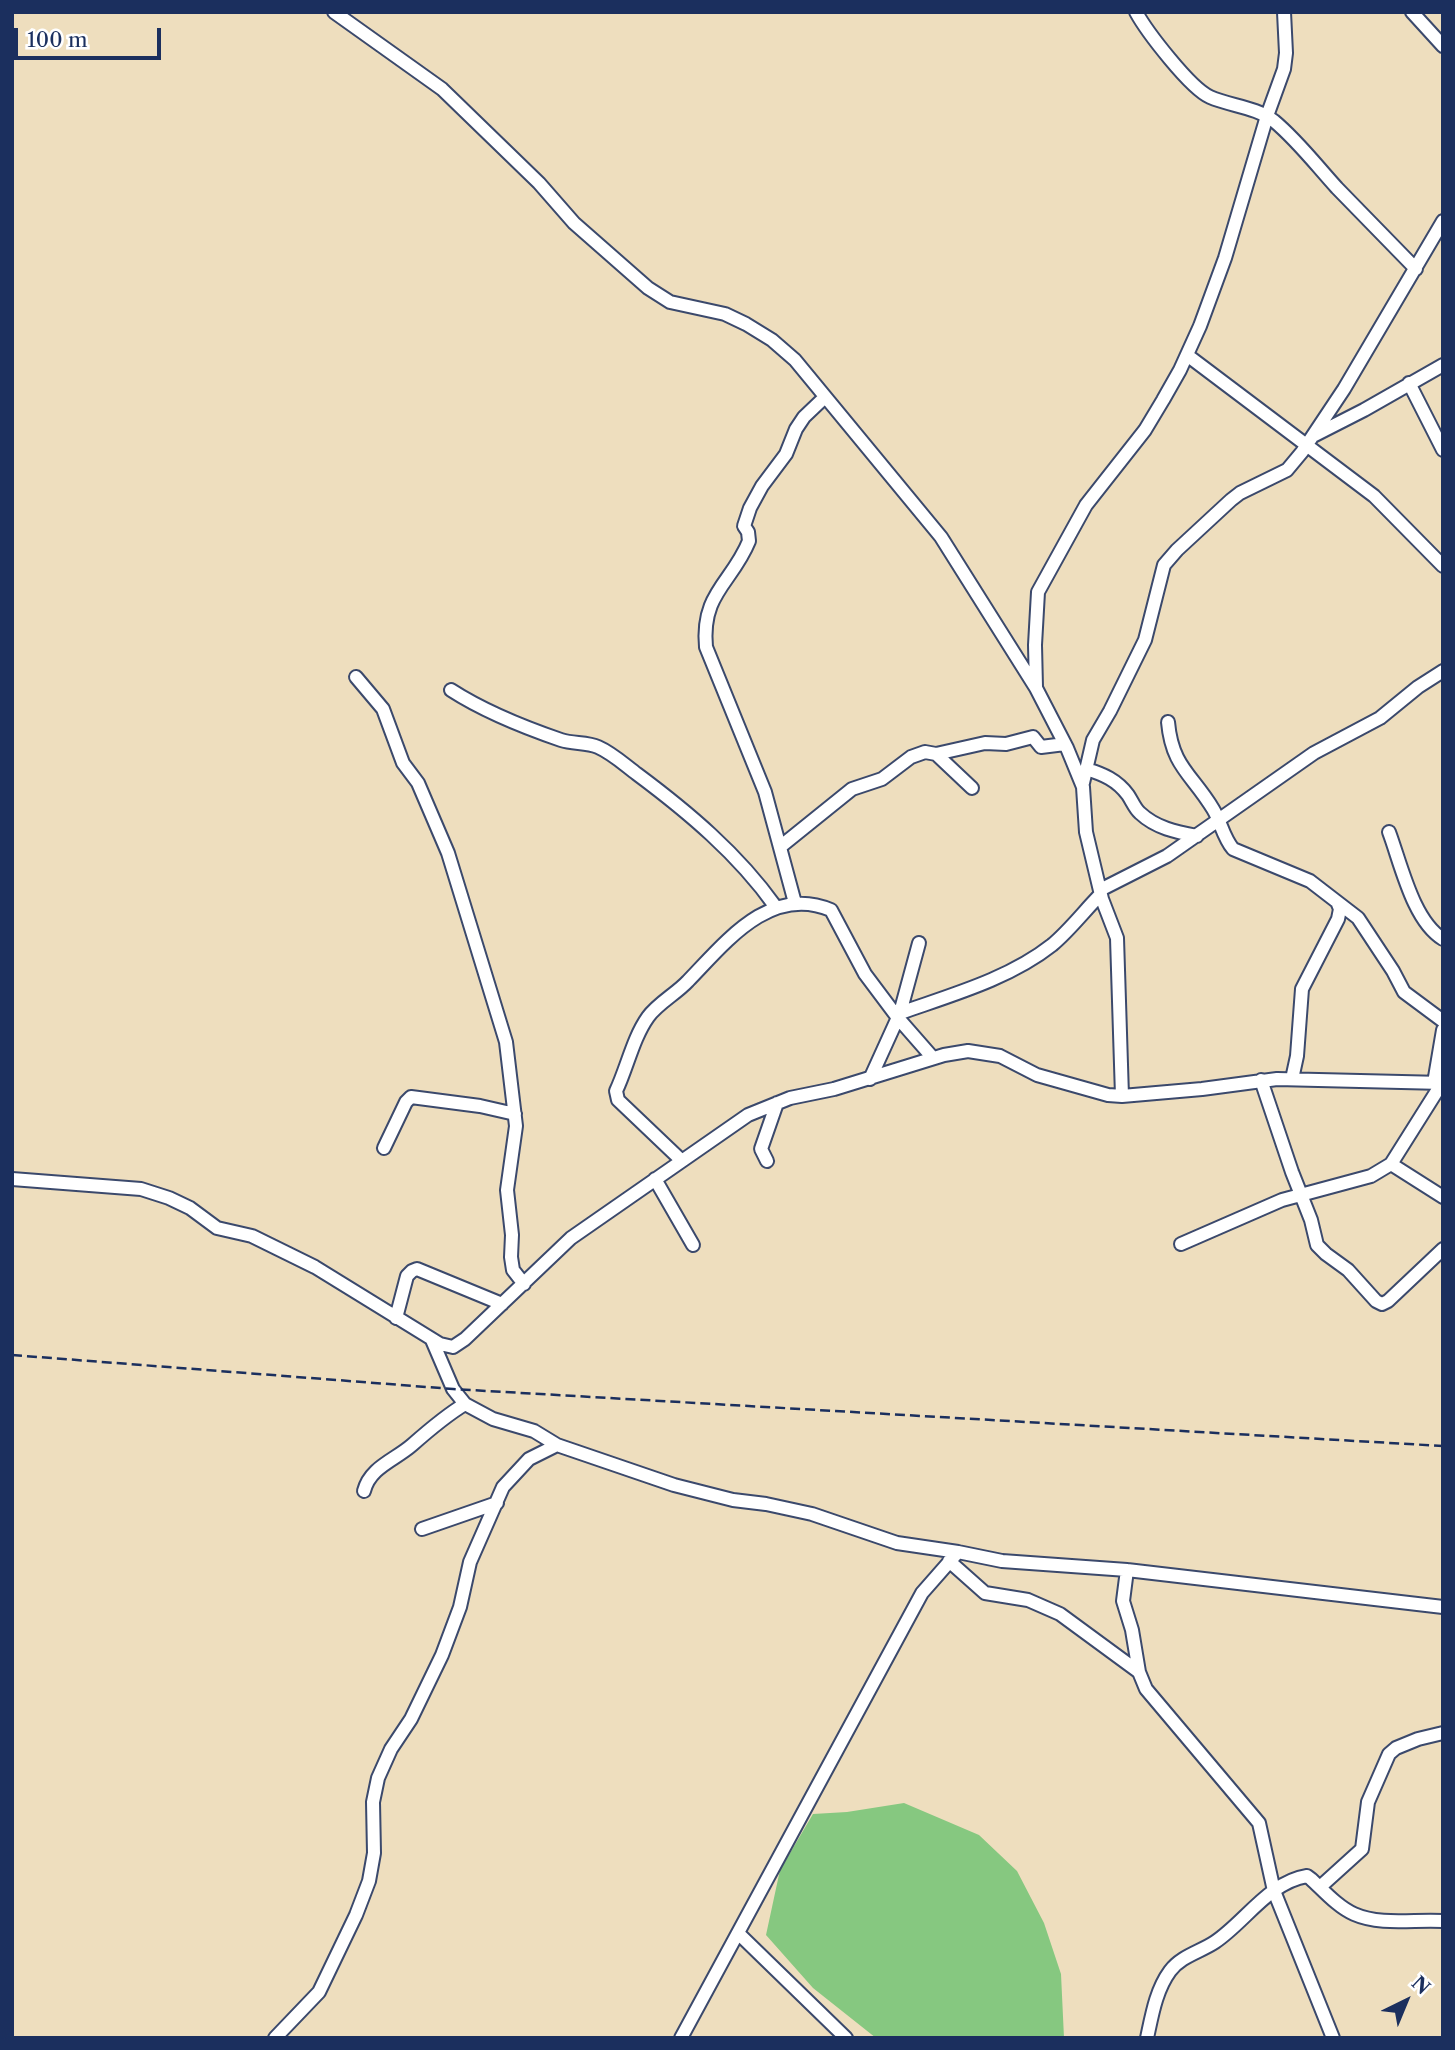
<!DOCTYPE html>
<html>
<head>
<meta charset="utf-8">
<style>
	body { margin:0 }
	#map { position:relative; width:1455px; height:2050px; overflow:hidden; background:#eedebe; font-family:"Libre Caslon Text",serif }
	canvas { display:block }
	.frame { position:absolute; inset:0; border:14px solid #1b2f5e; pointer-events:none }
	.north { position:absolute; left:1371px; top:1966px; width:70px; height:70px; -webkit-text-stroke:5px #fff; paint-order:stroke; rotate:43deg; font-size:19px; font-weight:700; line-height:28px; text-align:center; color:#1b2f5e }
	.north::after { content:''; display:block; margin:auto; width:24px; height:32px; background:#1b2f5e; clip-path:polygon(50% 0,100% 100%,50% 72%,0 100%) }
	.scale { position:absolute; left:14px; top:28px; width:147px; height:32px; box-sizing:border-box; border:4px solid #1b2f5e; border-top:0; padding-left:9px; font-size:21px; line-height:24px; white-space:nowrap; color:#1b2f5e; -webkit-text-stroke:5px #fff; paint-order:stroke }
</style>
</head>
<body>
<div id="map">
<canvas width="1455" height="2050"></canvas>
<div class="frame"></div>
<div class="north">N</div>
<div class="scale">100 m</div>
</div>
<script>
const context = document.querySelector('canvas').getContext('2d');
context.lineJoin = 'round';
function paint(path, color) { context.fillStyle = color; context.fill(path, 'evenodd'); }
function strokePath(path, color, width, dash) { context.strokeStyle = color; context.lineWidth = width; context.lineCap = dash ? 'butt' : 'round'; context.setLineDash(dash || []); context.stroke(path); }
paint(new Path2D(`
	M 904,1803 L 979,1835 L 1017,1871 L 1044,1923 L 1061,1974 L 1064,2038 L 876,2038 L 813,1988 L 766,1935 L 780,1870 L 813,1814 L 847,1812 Z`), '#86c880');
const minor = new Path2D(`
	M 334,12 L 442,89 L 539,183 L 574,223 L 648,288 L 670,302 L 725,314 L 746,324 L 772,340 L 795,360 L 941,537 L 1036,688 L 1067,748 L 1083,787 L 1086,832 L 1102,899 L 1117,938 L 1122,1096
	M 1136,12 C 1147,32 1190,88 1210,97 C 1231,106 1256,107 1274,121 C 1298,141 1316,165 1337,188 C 1363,215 1390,242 1416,269
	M 1412,12 L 1443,46
	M 1187,355 L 1374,496 L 1443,566
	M 1409,383 L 1443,450
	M 1313,436 L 1364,410 L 1443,365
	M 356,677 L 383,709 L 403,763 L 418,783 L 448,853 L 506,1042 L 516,1126 L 507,1190 L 512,1235 L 511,1257 L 513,1270 L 524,1284
	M 1036,687 L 1035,645 L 1038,592 L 1086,505 L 1145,430 L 1163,400 L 1180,370 L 1200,326 L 1225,258 L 1267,116 L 1284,69 L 1286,53 L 1284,12
	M 451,690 C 485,712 523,727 561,740 C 573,744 587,742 598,747 C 612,753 625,765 637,774 C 688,812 738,854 775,906
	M 1168,722 C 1172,767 1192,774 1213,809 C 1221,822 1223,837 1233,849 L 1310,881 L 1358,918 L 1393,971 L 1404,992 L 1443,1021
	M 936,754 L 972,788
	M 1086,769 C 1103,774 1117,780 1128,795 C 1132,801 1135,809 1140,813 C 1156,828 1176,832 1197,836
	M 1083,783 L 1093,740 L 1110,711 L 1145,640 L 1164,565 L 1177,550 L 1231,500 L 1240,493 L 1287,470 L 1302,452 L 1344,389 L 1443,221
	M 1389,832 C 1401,864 1413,921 1443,939
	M 780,847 L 852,789 L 882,779 L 911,757 L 925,752 L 936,754 L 985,743 L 1006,744 L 1033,737 L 1041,747 L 1065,744
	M 1100,890 L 1167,856 L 1314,753 L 1380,718 L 1418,687 L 1443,671
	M 795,903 L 765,792 L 706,647 C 701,593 732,583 749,541 L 748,532 L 744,526 L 750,508 L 762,486 L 786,454 L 796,429 L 804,417 L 825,397
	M 900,1013 L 919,943
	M 870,1079 L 900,1013 C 951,995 1009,979 1052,945 C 1070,930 1085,910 1101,894
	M 1292,1079 L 1297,1056 L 1302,989 L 1338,919 L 1340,909 L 1338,904
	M 1261,1080 L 1292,1172 L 1311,1220 L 1317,1245 L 1326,1254 L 1348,1270 L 1376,1301 L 1382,1304 L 1388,1301 L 1443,1249
	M 1434,1083 L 1443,1030
	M 384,1148 L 406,1102 L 411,1097 L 480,1106 L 515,1114
	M 681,1160 L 618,1100 L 616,1091 C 627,1068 633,1038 648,1017 C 658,1003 676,994 688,981 C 725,943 770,884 831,910 L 865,974 L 898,1018 L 933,1058
	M 767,1161 L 761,1149 L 777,1103
	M 1391,1164 L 1443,1197
	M 12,1179 L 141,1189 L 169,1198 L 190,1208 L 217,1228 L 252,1236 L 315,1267 L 440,1344 L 453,1347 L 465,1339 L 571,1238 L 748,1115 L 790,1098 L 834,1089 L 944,1055 L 968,1051 L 1000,1056 L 1037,1075 L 1108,1095 L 1122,1096 L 1202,1089 L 1277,1079 L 1443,1083
	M 655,1179 L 693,1245
	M 1181,1244 L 1282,1200 L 1371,1176 L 1391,1164 L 1442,1083
	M 396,1318 L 407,1276 L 412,1271 L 417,1269 L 502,1304
	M 432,1340 L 453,1389 L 465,1404 L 493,1419 L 534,1431 L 557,1445
	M 364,1491 C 370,1467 395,1460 412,1445 C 429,1430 445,1416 465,1404
	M 422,1529 L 497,1503
	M 949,1561 L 985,1593 L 1028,1600 L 1060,1614 L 1139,1672
	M 1127,1570 L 1123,1601 L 1132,1630 L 1139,1672 L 1146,1689 L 1259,1823 L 1274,1891 L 1333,2038
	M 1320,1887 L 1362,1849 L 1368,1802 L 1389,1754 L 1396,1748 L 1418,1739 L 1443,1733
	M 738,1933 L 846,2038
	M 275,2038 L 319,1992 L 356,1915 L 369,1881 L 374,1853 L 373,1802 L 378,1778 L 391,1749 L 411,1719 L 442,1655 L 460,1607 L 470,1562 L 503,1487 L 529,1459 L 557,1445 L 674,1485 L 733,1500 L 766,1504 L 812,1514 L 897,1543 L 958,1552 L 1002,1561 L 1127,1570 L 1443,1607
	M 681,2038 L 922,1593 L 958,1552
	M 1147,2038 C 1152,2015 1156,1990 1170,1971 C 1181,1956 1200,1952 1215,1942 C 1245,1922 1269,1882 1307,1876 L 1311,1879 C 1324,1891 1338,1907 1354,1914 C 1381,1926 1415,1919 1443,1921`);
strokePath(minor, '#3b496c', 16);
strokePath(minor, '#fff', 12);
strokePath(new Path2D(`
	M 12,1355 L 453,1389 L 1443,1446`), '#1b2f5e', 2.5, [10, 5]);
</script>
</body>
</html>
